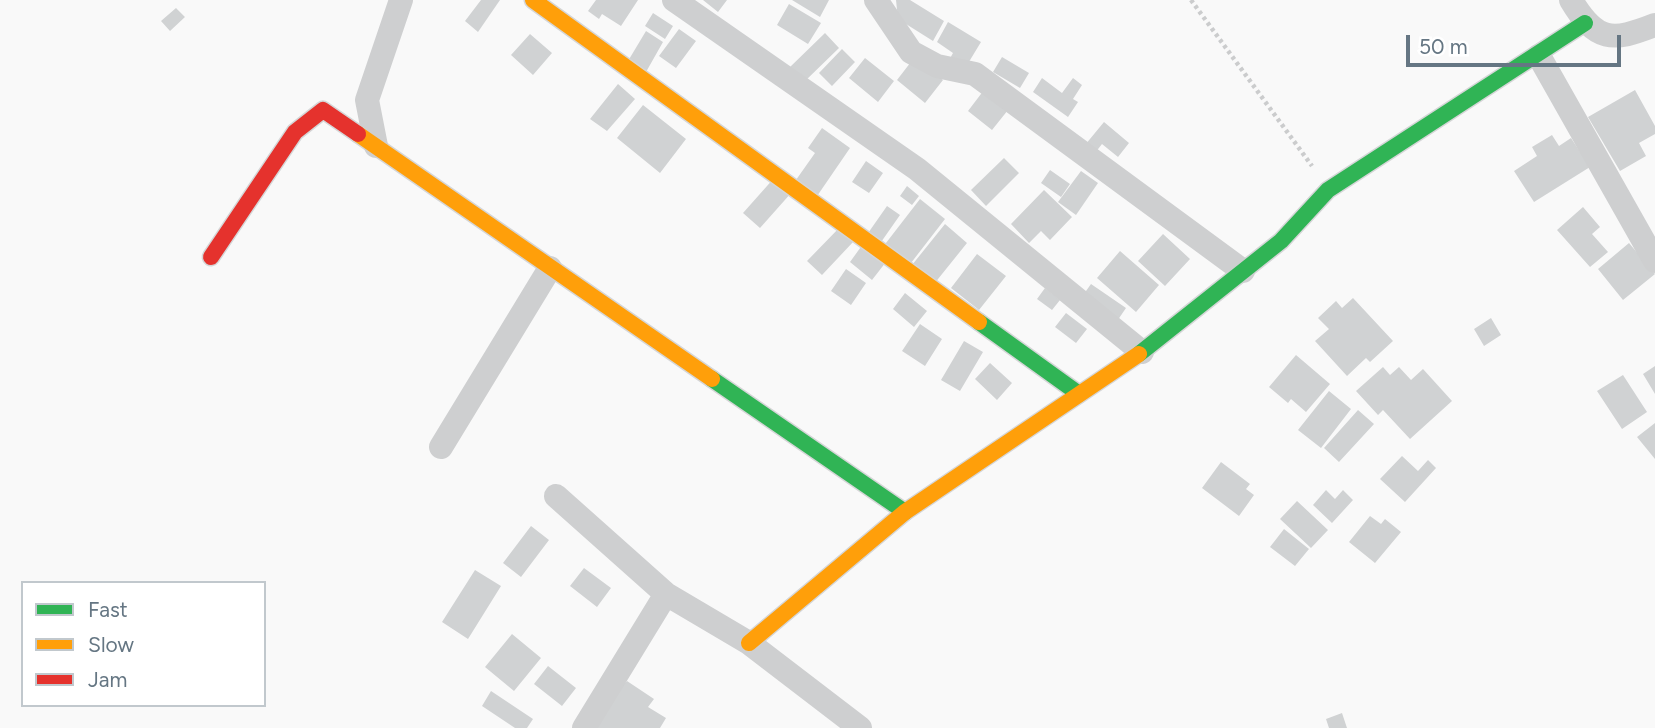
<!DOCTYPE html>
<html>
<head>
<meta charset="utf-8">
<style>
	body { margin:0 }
	#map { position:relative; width:1655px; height:728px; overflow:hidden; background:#f9f9f9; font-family:Figtree,sans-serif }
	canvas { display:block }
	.legend { position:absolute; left:21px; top:581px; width:245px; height:126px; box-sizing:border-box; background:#fff; border:2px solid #c1c8cd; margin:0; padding:9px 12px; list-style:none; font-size:21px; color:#657683 }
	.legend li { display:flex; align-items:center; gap:14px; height:35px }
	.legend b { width:35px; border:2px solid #c1c8cd }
	.scale { position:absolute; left:1406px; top:35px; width:215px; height:32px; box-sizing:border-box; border:4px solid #657683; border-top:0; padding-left:9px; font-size:21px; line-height:24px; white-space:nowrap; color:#657683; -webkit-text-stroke:5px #fff; paint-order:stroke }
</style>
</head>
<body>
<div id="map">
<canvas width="1655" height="728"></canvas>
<ul class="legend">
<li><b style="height:9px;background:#30b455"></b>Fast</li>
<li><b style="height:9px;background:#ff9f0a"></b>Slow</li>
<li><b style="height:9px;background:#e5322d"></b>Jam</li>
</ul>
<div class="scale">50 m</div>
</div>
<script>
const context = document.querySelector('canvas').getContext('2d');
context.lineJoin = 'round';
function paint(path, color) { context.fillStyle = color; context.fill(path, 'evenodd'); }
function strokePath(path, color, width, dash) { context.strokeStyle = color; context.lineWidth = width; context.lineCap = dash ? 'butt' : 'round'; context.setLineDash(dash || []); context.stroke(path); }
paint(new Path2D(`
	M 481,0 L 500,0 L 478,32 L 465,21 Z
	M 596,0 L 638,0 L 621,26 L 602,14 L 599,19 L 588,11 Z
	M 703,0 L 727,0 L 718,12 Z
	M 792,0 L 829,0 L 820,17 Z
	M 896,0 L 910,0 L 944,21 L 933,41 L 898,19 Z
	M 789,4 L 821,23 L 808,44 L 777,25 Z
	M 176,8 L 185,17 L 170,31 L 161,21 Z
	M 653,13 L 673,26 L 665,39 L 645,26 Z
	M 948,22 L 981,42 L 964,70 L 948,62 L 953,53 L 937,42 Z
	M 679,29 L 696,41 L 676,68 L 659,56 Z
	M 646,31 L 663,42 L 646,72 L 628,61 Z
	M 825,33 L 839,48 L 803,83 L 789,68 Z
	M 530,34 L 552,53 L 533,75 L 511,55 Z
	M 842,49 L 855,62 L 832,86 L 819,73 Z
	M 1002,57 L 1029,73 L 1020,88 L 993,72 Z
	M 865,58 L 894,81 L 878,102 L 849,78 Z
	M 914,58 L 943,80 L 925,103 L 897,80 Z
	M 1042,78 L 1062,93 L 1073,78 L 1082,85 L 1073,99 L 1078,102 L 1068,117 L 1033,92 Z
	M 618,84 L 635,99 L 607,131 L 590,119 Z
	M 984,90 L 1008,110 L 992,130 L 968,111 Z
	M 1635,90 L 1655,126 L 1655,134 L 1639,143 L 1646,156 L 1620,171 L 1588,117 Z
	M 643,105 L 686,139 L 660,173 L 617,138 Z
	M 1104,122 L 1129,143 L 1118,157 L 1102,144 L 1095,153 L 1085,145 Z
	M 822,128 L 850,148 L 813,202 L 791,187 L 815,153 L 808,148 Z
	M 1552,135 L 1559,146 L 1571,138 L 1590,167 L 1534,202 L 1514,171 L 1537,156 L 1532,147 Z
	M 1004,158 L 1019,173 L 986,206 L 971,190 Z
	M 866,161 L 883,173 L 869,193 L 852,182 Z
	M 1050,170 L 1070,184 L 1061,197 L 1041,183 Z
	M 1081,171 L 1098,183 L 1076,215 L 1058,202 Z
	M 775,177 L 792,192 L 760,228 L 743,213 Z
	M 907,186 L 919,196 L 912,205 L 900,196 Z
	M 1044,190 L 1072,217 L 1050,240 L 1041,231 L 1029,243 L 1011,224 Z
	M 920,199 L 945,219 L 904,272 L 879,252 Z
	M 887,206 L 900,215 L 879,245 L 866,236 Z
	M 1583,207 L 1600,227 L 1592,234 L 1608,252 L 1590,267 L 1557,230 Z
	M 945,224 L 967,243 L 934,284 L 912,265 Z
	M 840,227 L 854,241 L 822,275 L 807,261 Z
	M 1163,234 L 1190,259 L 1165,286 L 1138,261 Z
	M 1629,243 L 1655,274 L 1623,300 L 1598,269 Z
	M 863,244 L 886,262 L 872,280 L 850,262 Z
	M 1120,251 L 1159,285 L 1136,312 L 1097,278 Z
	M 977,254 L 1006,276 L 979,310 L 951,288 Z
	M 846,269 L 866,283 L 851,305 L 831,291 Z
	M 1091,284 L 1126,308 L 1111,330 L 1076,305 Z
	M 1045,288 L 1060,300 L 1052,310 L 1037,299 Z
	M 905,293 L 927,311 L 914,327 L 893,309 Z
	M 1353,298 L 1393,341 L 1370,362 L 1366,358 L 1347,376 L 1315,341 L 1329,329 L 1318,318 L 1336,301 L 1342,308 Z
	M 1066,313 L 1087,329 L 1076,343 L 1055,327 Z
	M 1491,318 L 1501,335 L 1484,346 L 1474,329 Z
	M 920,324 L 942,339 L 925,366 L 902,351 Z
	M 964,341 L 983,352 L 960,391 L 941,380 Z
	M 1296,355 L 1330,384 L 1306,412 L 1291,399 L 1288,403 L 1269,387 Z
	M 990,363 L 1012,383 L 997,400 L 975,379 Z
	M 1655,366 L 1655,394 L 1643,374 Z
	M 1383,367 L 1390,375 L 1399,367 L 1411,380 L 1423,369 L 1452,401 L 1410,439 L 1383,410 L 1378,415 L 1356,391 Z
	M 1623,375 L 1647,412 L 1622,429 L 1597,391 Z
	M 1329,391 L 1351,409 L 1321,448 L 1298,430 Z
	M 1358,410 L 1374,424 L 1339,462 L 1324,448 Z
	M 1655,423 L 1655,459 L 1637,437 Z
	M 1402,456 L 1418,471 L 1428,460 L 1436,468 L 1405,502 L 1380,479 Z
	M 1221,462 L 1250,484 L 1246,489 L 1254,495 L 1239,516 L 1202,488 Z
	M 1326,490 L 1335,499 L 1343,490 L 1353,500 L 1332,523 L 1313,505 Z
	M 1297,501 L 1328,530 L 1311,548 L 1280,519 Z
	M 1370,516 L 1381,524 L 1385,519 L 1401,532 L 1375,563 L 1349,542 Z
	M 531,526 L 549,540 L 521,577 L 503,563 Z
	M 1284,529 L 1309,549 L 1295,566 L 1270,547 Z
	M 584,568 L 611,588 L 597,607 L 570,586 Z
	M 475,570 L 501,586 L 468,639 L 442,622 Z
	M 512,634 L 541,658 L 514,691 L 485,667 Z
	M 548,666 L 576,688 L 562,706 L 534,684 Z
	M 627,681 L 654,699 L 648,707 L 666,718 L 660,728 L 584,728 Z
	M 491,691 L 533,719 L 527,728 L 515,728 L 482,706 Z
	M 1342,713 L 1347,728 L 1329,728 L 1326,719 Z`), '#d0d2d3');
const fast = new Path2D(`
	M 979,322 L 1079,394
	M 1139,354 L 1281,241 L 1328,190 L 1585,23
	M 712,379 L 905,512`);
const slow = new Path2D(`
	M 533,0 L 979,322
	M 358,134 L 712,379
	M 749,643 L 905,512 L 1139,354`);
const jam = new Path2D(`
	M 211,257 L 295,132 L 323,110 L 358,134`);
strokePath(fast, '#d5d6d7', 19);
strokePath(slow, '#d5d6d7', 19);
strokePath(jam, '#d5d6d7', 19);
strokePath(new Path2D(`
	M 1191,0 L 1312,166`), '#cbcccd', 4.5, [3.5, 3.5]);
strokePath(new Path2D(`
	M 674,0 L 917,169 L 1142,352
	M 876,0 L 911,52 L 937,66 L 975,74 L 1243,271
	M 1571,0 C 1596,42 1612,42 1655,25
	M 1539,56 L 1655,261
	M 376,146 L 367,100 L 401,0
	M 441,447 L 550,268
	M 556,496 L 666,594 L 749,643 L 860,728
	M 584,728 L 666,594`), '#cecfd0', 24);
strokePath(fast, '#30b455', 16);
strokePath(slow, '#ff9f0a', 16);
strokePath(jam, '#e5322d', 16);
</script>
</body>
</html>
